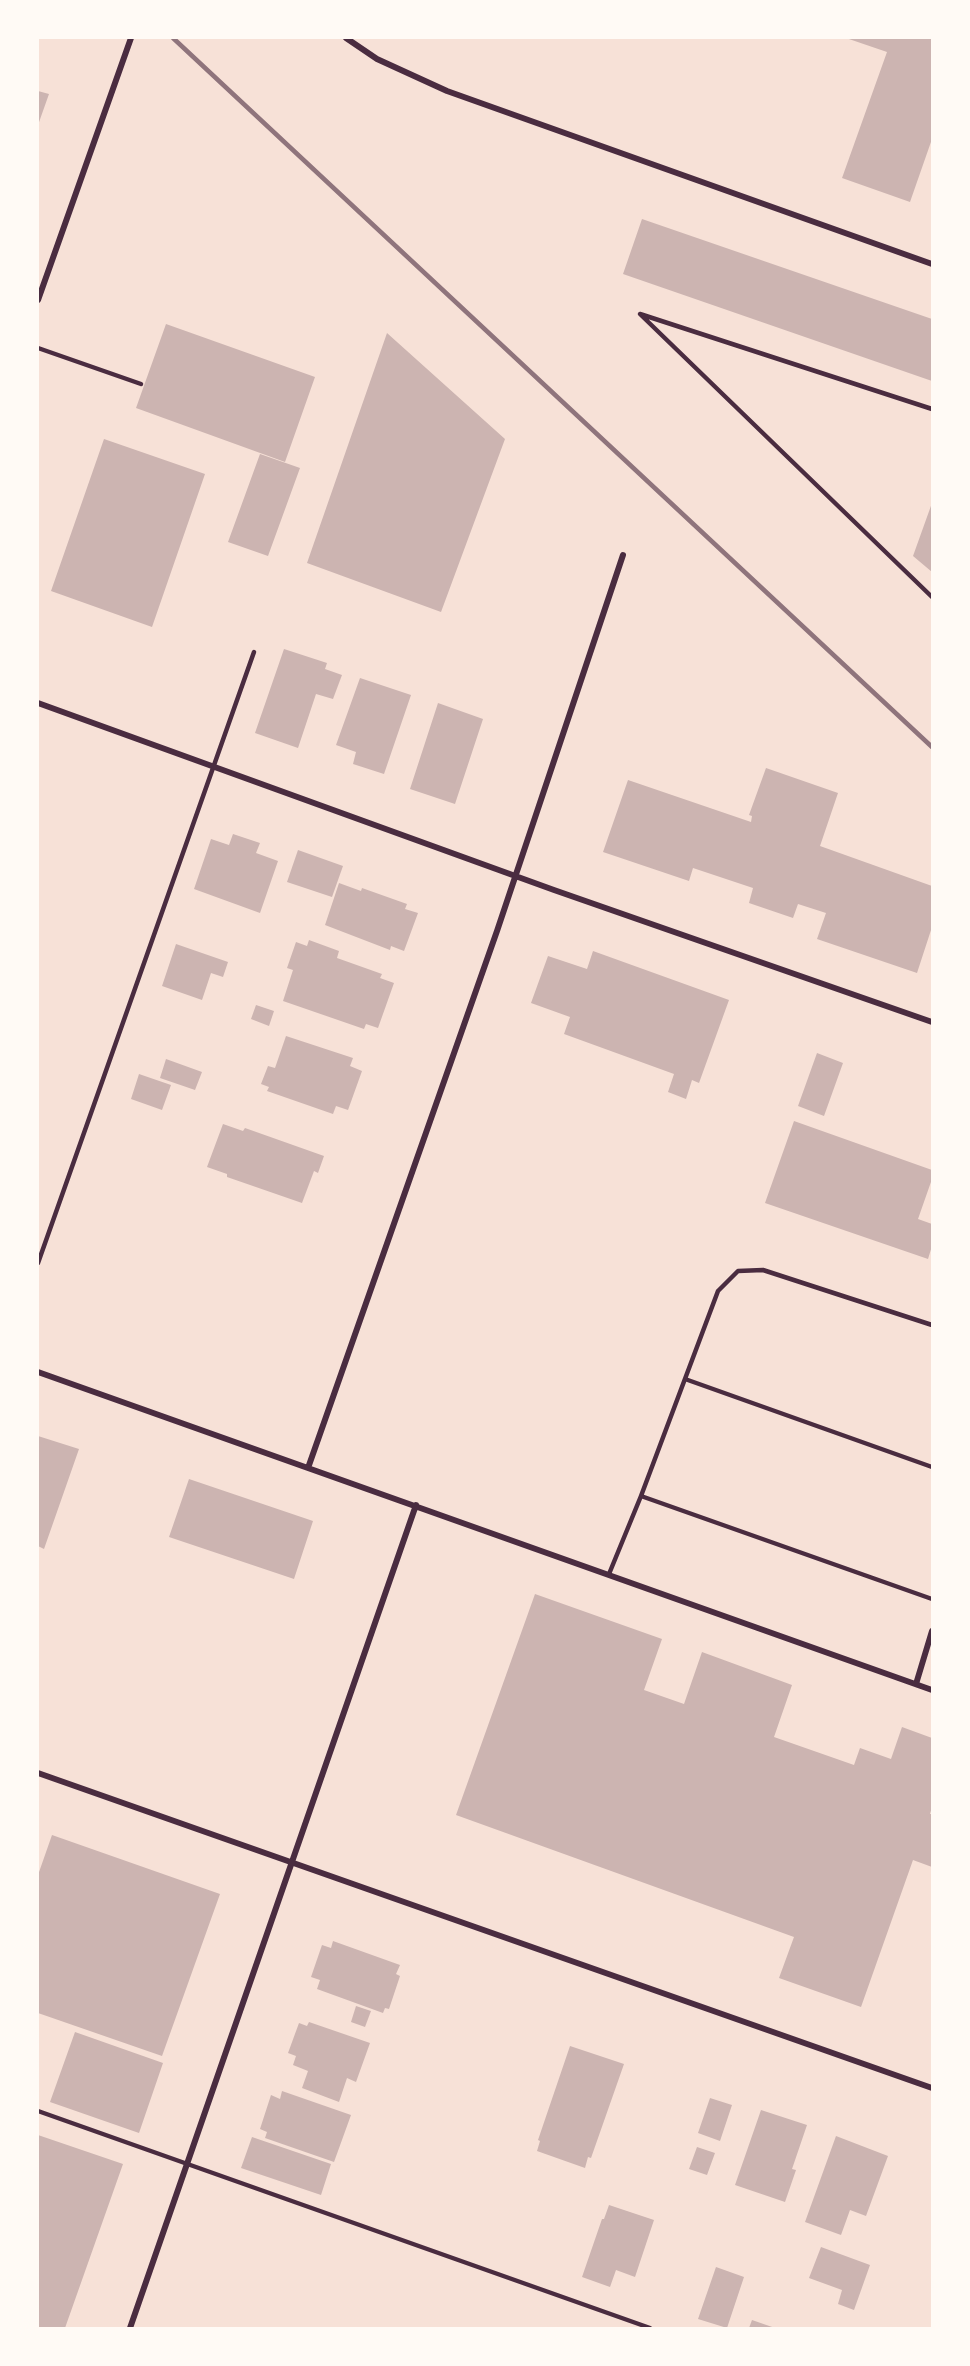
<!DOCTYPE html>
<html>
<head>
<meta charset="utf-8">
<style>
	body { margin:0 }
	#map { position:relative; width:970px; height:2366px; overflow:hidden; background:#f7e1d7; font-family:Manrope,sans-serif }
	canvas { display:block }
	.frame { position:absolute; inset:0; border:39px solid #fffaf5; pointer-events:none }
</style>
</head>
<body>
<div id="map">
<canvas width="970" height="2366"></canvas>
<div class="frame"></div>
</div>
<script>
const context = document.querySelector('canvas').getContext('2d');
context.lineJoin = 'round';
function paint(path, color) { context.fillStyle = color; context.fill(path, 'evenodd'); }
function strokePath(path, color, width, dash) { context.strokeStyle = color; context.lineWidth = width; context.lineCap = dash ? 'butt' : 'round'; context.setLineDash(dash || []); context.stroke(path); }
paint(new Path2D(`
	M 846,38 L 932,38 L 932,139 L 910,202 L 842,178 L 887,52 Z
	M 38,91 L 49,94 L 38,125 Z
	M 642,219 L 932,319 L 932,381 L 623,274 Z
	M 166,324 L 315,377 L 285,462 L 136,408 Z
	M 387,333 L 505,439 L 441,612 L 307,563 Z
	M 104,439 L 205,474 L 152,627 L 51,591 Z
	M 260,454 L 300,468 L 268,556 L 228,542 Z
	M 932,503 L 932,572 L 913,556 Z
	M 284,649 L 327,663 L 325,669 L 342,675 L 333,699 L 316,694 L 298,748 L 255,733 Z
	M 360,678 L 411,695 L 384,774 L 353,764 L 356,752 L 336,745 Z
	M 438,703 L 483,719 L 455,804 L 410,789 Z
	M 766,768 L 838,793 L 820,846 L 932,886 L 932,927 L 917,973 L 817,939 L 826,913 L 798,904 L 793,918 L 749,903 L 753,888 L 693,868 L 689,881 L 603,852 L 628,780 L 751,822 L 752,816 L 749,815 Z
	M 233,834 L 260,843 L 256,853 L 278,861 L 260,913 L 194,889 L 211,839 L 229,845 Z
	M 298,850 L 343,866 L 332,897 L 287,882 Z
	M 339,883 L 361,891 L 362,888 L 407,904 L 405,909 L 418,913 L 404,951 L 391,946 L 390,950 L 325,925 Z
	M 309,940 L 339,951 L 337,958 L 382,974 L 380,978 L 394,983 L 378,1028 L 366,1024 L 364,1029 L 283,1001 L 293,970 L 287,968 L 296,942 L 307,946 Z
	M 176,944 L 228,962 L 223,977 L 211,973 L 202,1000 L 162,986 Z
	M 593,951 L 729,1000 L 699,1083 L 692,1080 L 686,1099 L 668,1092 L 674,1074 L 564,1034 L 570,1017 L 531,1003 L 548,956 L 587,969 Z
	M 256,1005 L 274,1011 L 269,1026 L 251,1019 Z
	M 286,1036 L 353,1058 L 350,1066 L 362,1071 L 348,1110 L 336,1106 L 333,1114 L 267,1091 L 269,1087 L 261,1084 L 268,1066 L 275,1068 Z
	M 817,1053 L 843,1063 L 824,1116 L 798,1106 Z
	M 166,1059 L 202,1072 L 195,1090 L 160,1078 Z
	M 139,1074 L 171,1085 L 162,1110 L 131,1099 Z
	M 794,1121 L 932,1170 L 932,1179 L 918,1219 L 932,1224 L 932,1246 L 928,1259 L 765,1203 Z
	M 223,1124 L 243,1131 L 245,1128 L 324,1156 L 318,1173 L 314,1171 L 302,1203 L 227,1177 L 227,1174 L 207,1167 Z
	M 38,1436 L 79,1449 L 44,1549 L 38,1546 Z
	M 189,1479 L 313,1521 L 294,1579 L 169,1537 Z
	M 535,1594 L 662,1639 L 644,1690 L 684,1704 L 702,1652 L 792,1685 L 774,1737 L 854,1765 L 860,1748 L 891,1759 L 902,1727 L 932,1738 L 932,1807 L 930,1814 L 932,1814 L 932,1867 L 913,1860 L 861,2007 L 779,1978 L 794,1937 L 456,1815 Z
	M 52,1835 L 220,1894 L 162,2056 L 38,2013 L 38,1875 Z
	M 333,1941 L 400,1965 L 396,1974 L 400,1976 L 389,2009 L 385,2008 L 383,2013 L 317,1989 L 320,1980 L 311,1977 L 322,1945 L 331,1948 Z
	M 356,2006 L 371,2011 L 365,2027 L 351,2022 Z
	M 309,2022 L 370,2043 L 356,2082 L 347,2078 L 339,2102 L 302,2088 L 308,2071 L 293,2065 L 296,2056 L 288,2053 L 299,2023 L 307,2026 Z
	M 75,2032 L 163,2063 L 139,2133 L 50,2102 Z
	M 570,2046 L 624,2064 L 591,2158 L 588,2157 L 585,2168 L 537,2151 L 540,2141 L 538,2140 Z
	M 282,2091 L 351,2115 L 334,2162 L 265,2138 L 267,2132 L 260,2129 L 271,2095 L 280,2099 Z
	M 710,2098 L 732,2105 L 720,2141 L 698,2133 Z
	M 761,2110 L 807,2125 L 792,2169 L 796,2170 L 785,2202 L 735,2185 Z
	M 38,2135 L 123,2164 L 65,2328 L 38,2328 Z
	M 836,2136 L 888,2156 L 866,2216 L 850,2210 L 841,2235 L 805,2222 Z
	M 252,2137 L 331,2164 L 321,2195 L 241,2168 Z
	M 697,2147 L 715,2153 L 707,2175 L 689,2169 Z
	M 609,2205 L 654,2220 L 635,2277 L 616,2270 L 610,2287 L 582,2277 L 602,2219 L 604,2219 Z
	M 821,2247 L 870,2265 L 854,2310 L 838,2304 L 842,2290 L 809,2278 Z
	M 716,2267 L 744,2277 L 727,2328 L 698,2319 Z
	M 752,2320 L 775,2328 L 749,2328 Z`), '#ccb4b1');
strokePath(new Path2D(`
	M 38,348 L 141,384
	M 932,409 L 640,314 L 932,597
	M 38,1263 L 254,652
	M 685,1379 L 932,1467
	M 641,1496 L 718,1291 L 738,1271 L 763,1270 L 932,1325
	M 609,1574 L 641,1496 L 932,1599
	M 38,2111 L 650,2328`), '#4a2c40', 4.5);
strokePath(new Path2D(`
	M 346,38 L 377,59 L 447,91 L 932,264
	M 38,300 L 131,38
	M 38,703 L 554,890 L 932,1022
	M 38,1372 L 932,1690
	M 308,1468 L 497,931 L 623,555
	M 916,1684 L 932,1631
	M 38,1773 L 932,2088
	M 130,2328 L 416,1505`), '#4a2c40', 6);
strokePath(new Path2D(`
	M 173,38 L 932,747`), '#8f747c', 4.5);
</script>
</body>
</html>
